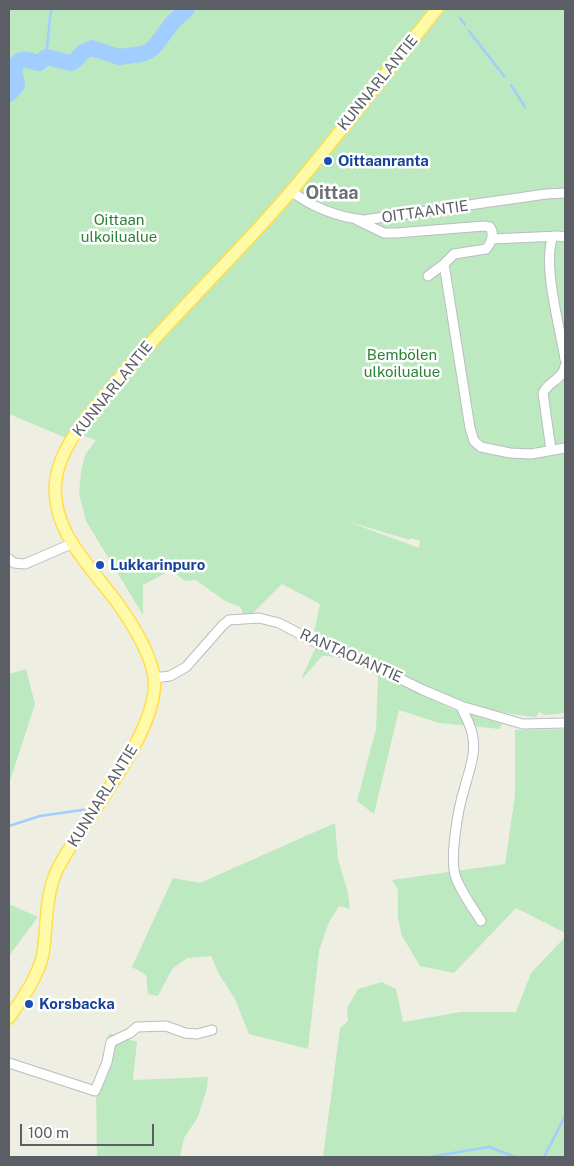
<!DOCTYPE html>
<html>
<head>
<meta charset="utf-8">
<style>
	body { margin:0 }
	#map { position:relative; width:574px; height:1166px; overflow:hidden; background:#efeee2; font-family:"Public Sans",sans-serif }
	canvas { display:block }
	.frame { position:absolute; inset:0; border:10px solid #5b5e65; pointer-events:none }
	.scale { position:absolute; left:20px; top:1124px; width:134px; height:22px; box-sizing:border-box; border:2px solid #5b5e65; border-top:0; padding-left:6px; font-size:15px; line-height:18px; white-space:nowrap; color:#5b5e65; -webkit-text-stroke:4px #fff; paint-order:stroke }
</style>
</head>
<body>
<div id="map">
<canvas width="574" height="1166"></canvas>
<div class="frame"></div>
<div class="scale">100 m</div>
</div>
<script>
const context = document.querySelector('canvas').getContext('2d');
context.lineJoin = 'round';
function paint(path, color) { context.fillStyle = color; context.fill(path, 'evenodd'); }
function strokePath(path, color, width, dash) { context.strokeStyle = color; context.lineWidth = width; context.lineCap = dash ? 'butt' : 'round'; context.setLineDash(dash || []); context.stroke(path); }
function label(font, color, halo, rows, align = 'center') {
  context.font = font + ' "Public Sans",sans-serif'; context.lineWidth = 5; context.setLineDash([]); context.textBaseline = 'middle'; context.strokeStyle = halo; context.fillStyle = color; for (const [text, x, y, turn = 0] of rows) {
    context.save(); context.translate(x, y); context.rotate((+turn || 0) * Math.PI / 180); context.textAlign = isNaN(turn) ? turn : align; if (halo) context.strokeText(text, 0, 0); context.fillText(text, 0, 0); context.restore();
  }
}
paint(new Path2D(`
	M 9,9 L 565,9 L 565,713 L 545,715 L 539,712 L 536,717 C 492,714 448,697 407,679 C 391,671 376,661 359,654 C 345,647 325,644 314,633 L 320,604 L 282,584 L 253,613 L 244,615 L 240,607 L 225,601 L 196,580 L 185,581 L 171,570 L 143,585 L 143,615 L 86,521 L 79,494 L 81,471 L 85,455 L 96,440 L 84,436 L 64,437 L 9,414 ZM 346,521 L 410,540 L 411,538 L 420,541 L 419,548 Z
	M 316,647 L 354,659 L 452,709 L 502,724 L 500,729 L 439,723 L 399,710 L 374,814 L 357,801 L 376,729 L 378,677 C 363,665 341,655 322,656 L 303,678 L 302,677 Z
	M 26,669 L 35,704 L 9,784 L 9,674 Z
	M 565,729 L 565,933 L 516,908 L 454,973 L 420,966 L 402,936 L 398,919 L 398,890 L 392,880 L 505,864 L 515,795 L 515,730 Z
	M 335,823 L 338,859 L 348,893 L 350,909 L 339,906 L 329,922 L 319,951 L 308,1049 L 249,1034 L 235,999 L 219,974 L 211,956 L 187,958 L 172,969 L 158,996 L 148,994 L 146,975 L 132,967 L 173,878 L 200,883 Z
	M 9,904 L 38,917 L 9,956 Z
	M 565,937 L 565,1157 L 323,1157 L 340,1028 L 348,1021 L 347,1008 L 358,989 L 382,982 L 396,989 L 403,1022 L 461,1012 L 516,1012 L 531,973 Z
	M 109,1033 L 137,1042 L 133,1080 L 208,1077 L 207,1088 L 198,1117 L 184,1138 L 180,1157 L 97,1157 L 96,1084 Z`), '#bce9c0');
strokePath(new Path2D(`
	M 460,18 L 465,25
	M 469,31 L 504,76
	M 46,57 L 51,9
	M 9,61 L 19,61
	M 511,85 L 525,107
	M 9,826 L 40,816 L 89,809
	M 429,1157 L 489,1147 L 515,1157
	M 544,1157 L 565,1116`), '#a2cdff', 2.5);
strokePath(new Path2D(`
	M 9,94 L 17,85 L 14,67 C 20,56 28,60 39,63 L 46,57 L 71,63 L 76,60 L 83,52 L 92,48 L 119,57 L 142,54 L 149,51 L 155,46 L 173,22 L 187,9`), '#a2cdff', 16);
const minor = new Path2D(`
	M 291,191 C 312,207 338,217 364,220 L 546,194 L 565,193
	M 357,220 L 384,233 L 396,233 L 484,226 L 490,227 C 495,235 492,242 486,249 L 454,254 L 444,264 L 428,276
	M 553,236 C 542,265 560,327 565,359
	M 492,239 L 558,236 L 565,237
	M 444,264 L 470,428 L 474,441 L 481,447 L 510,453 L 531,454 L 565,448
	M 551,450 L 543,393 C 548,382 563,379 565,366
	M 9,559 L 14,563 L 25,564 L 71,544
	M 154,678 L 170,676 L 186,667 L 223,625 L 229,620 L 259,618 L 279,623 L 317,643 L 362,660 L 423,690 L 461,706 L 523,724 L 565,723
	M 461,706 C 465,716 472,727 473,738 C 476,755 468,774 464,790 C 458,809 449,860 456,878 C 462,893 472,907 481,921
	M 9,1063 L 95,1091 L 107,1062 L 111,1042 L 130,1033 L 137,1027 L 166,1026 L 185,1033 L 197,1034 L 212,1030`);
const major = new Path2D(`
	M 9,1018 C 22,999 38,977 43,954 C 47,926 45,896 57,870 C 81,821 167,725 153,671 C 146,645 131,622 116,601 C 89,565 49,528 56,479 C 61,445 88,417 108,392 C 166,321 234,259 293,189 C 342,131 389,69 437,9`);
strokePath(minor, '#babcc3', 11);
strokePath(major, '#ffdf4b', 14);
strokePath(minor, '#fff', 9);
strokePath(major, '#fffaa7', 11);
for (const [x, y, r, color] of [
	[328,161,5,"#1a4fb4"],
	[100,565,5,"#1a4fb4"],
	[29,1004,5,"#1a4fb4"]
]) { const dot = new Path2D(); dot.arc(x, y, r, 0, 2 * Math.PI); context.fillStyle = color; context.fill(dot); strokePath(dot, '#fff', 2); }
label('15px', '#5b5e65', '#fff', [
	["KUNNARLANTIE",378,83,-51],
	["OITTAANTIE",425,212,-8],
	["KUNNARLANTIE",113,389,-51],
	["RANTAOJANTIE",351,656,24],
	["KUNNARLANTIE",103,796,-58]
]);
label('bold 15px', '#164399', '#fff', [
	["Oittaanranta",338,161],
	["Lukkarinpuro",110,565],
	["Korsbacka",39,1004]
], 'left');
label('15px', '#2b8338', '#fff', [
	["Oittaan",119,220],
	["ulkoilualue",119,237],
	["Bembölen",402,355],
	["ulkoilualue",402,372]
]);
label('bold 18px', '#6b7077', '#fff', [
	["Oittaa",332,193]
]);
</script>
</body>
</html>
